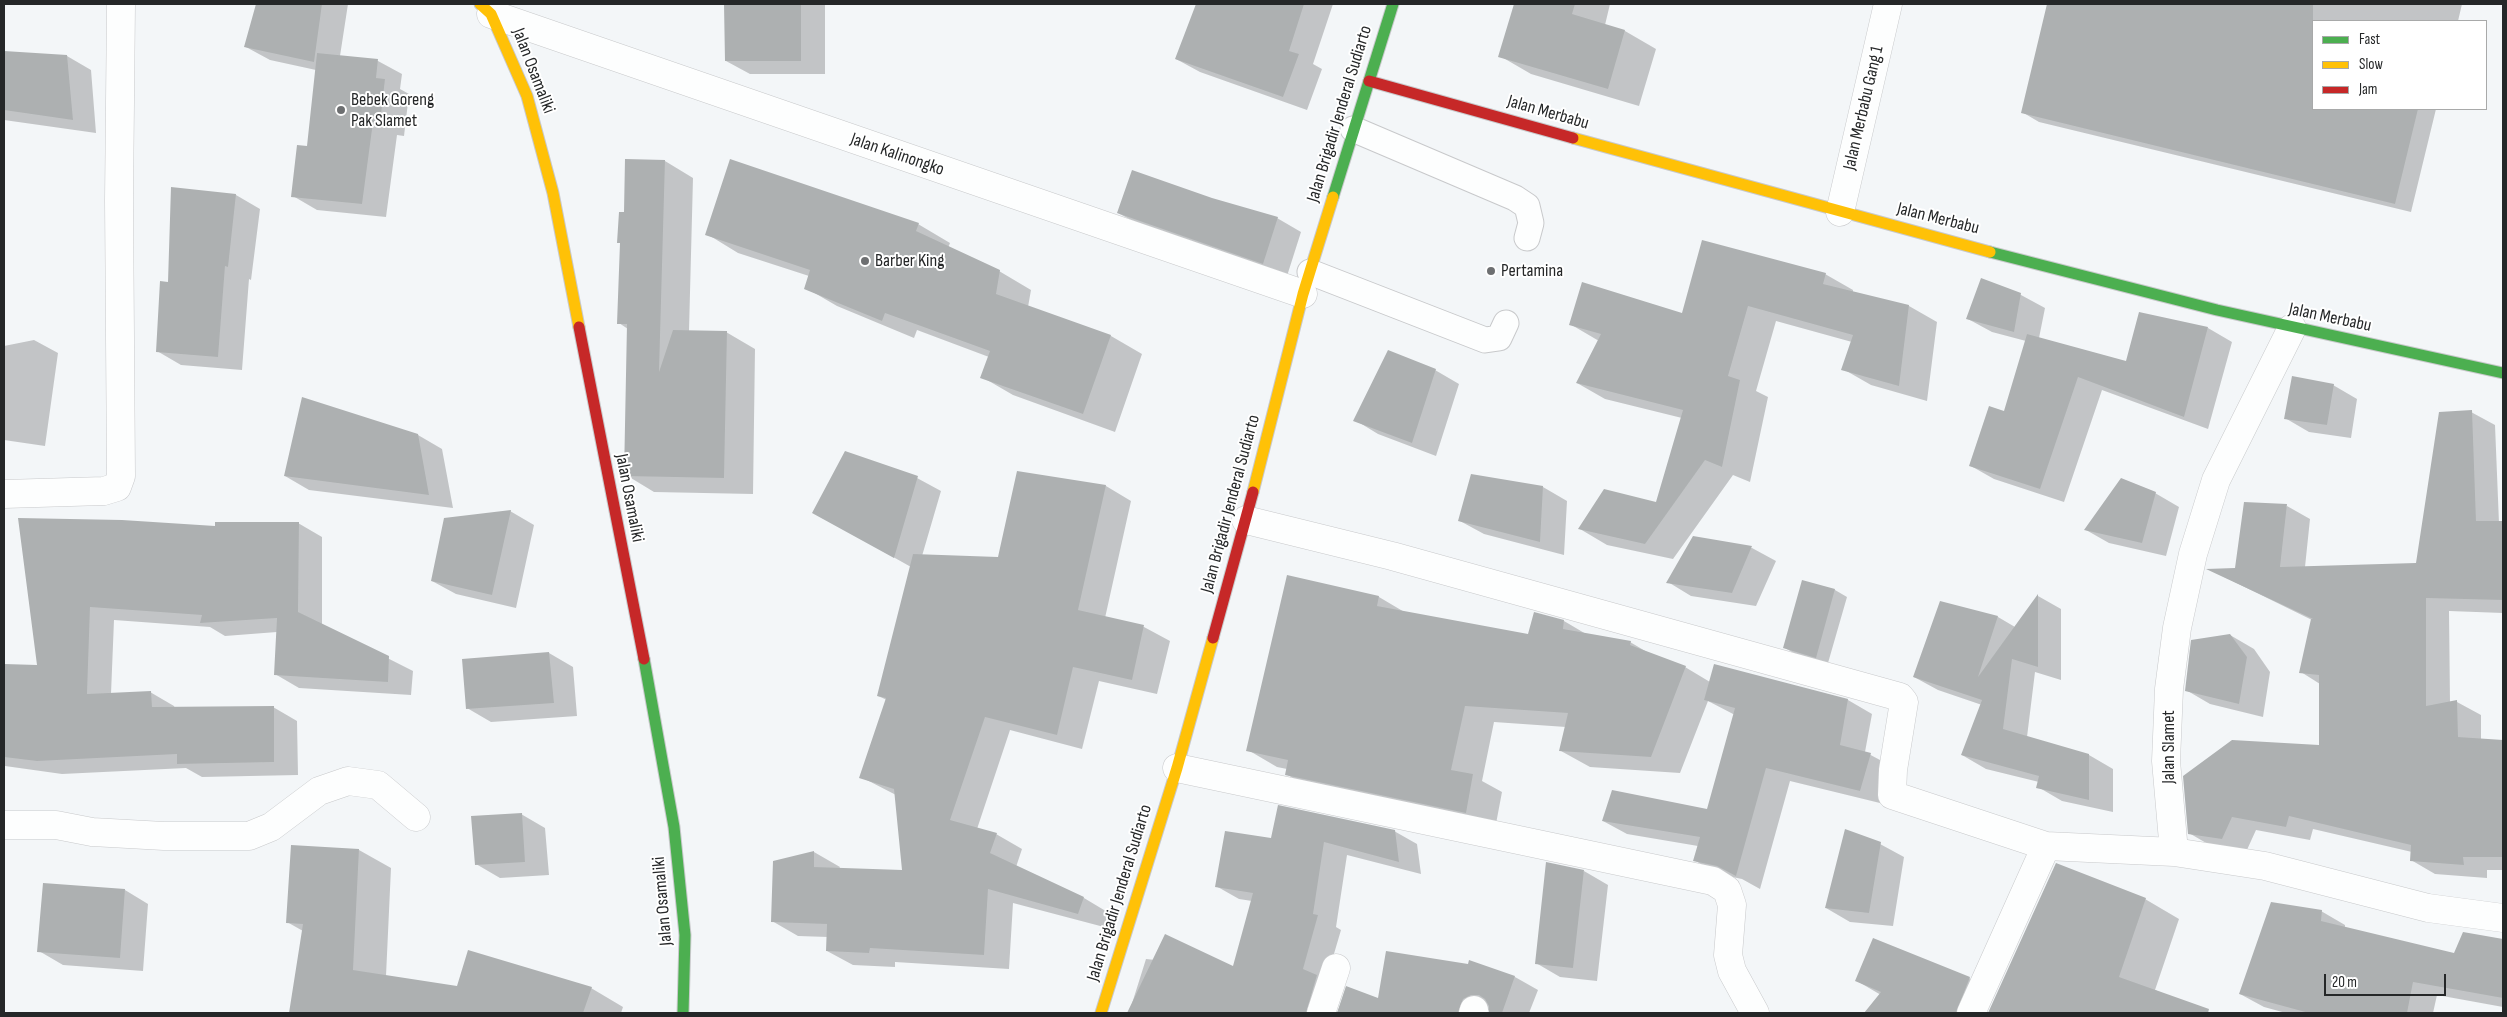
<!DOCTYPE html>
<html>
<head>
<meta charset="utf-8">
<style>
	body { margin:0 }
	#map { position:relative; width:2507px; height:1017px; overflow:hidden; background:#f3f6f8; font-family:"Sofia Sans Condensed",sans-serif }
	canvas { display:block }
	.frame { position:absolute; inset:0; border:5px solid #252728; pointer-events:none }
	.legend { position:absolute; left:2312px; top:20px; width:175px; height:90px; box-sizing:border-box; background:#fff; border:1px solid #a8a9a9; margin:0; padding:6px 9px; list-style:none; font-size:15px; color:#252728 }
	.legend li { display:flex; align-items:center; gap:10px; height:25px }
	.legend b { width:25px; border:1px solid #a8a9a9 }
	.scale { position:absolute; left:2324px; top:974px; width:122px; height:22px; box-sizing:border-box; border:2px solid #252728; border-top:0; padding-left:6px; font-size:15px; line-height:18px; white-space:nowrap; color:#252728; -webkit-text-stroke:4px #fff; paint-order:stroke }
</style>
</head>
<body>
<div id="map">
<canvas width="2507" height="1017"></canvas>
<div class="frame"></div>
<ul class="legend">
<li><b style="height:6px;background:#4caf50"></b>Fast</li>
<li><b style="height:6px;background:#ffc107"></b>Slow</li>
<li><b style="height:6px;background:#c62828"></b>Jam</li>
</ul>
<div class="scale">20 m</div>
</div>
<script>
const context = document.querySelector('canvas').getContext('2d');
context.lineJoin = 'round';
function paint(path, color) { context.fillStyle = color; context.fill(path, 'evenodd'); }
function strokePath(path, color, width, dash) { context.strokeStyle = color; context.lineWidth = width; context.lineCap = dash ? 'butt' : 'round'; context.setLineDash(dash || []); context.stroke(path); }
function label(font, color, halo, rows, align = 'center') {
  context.font = font + ' "Sofia Sans Condensed",sans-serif'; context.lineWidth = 4; context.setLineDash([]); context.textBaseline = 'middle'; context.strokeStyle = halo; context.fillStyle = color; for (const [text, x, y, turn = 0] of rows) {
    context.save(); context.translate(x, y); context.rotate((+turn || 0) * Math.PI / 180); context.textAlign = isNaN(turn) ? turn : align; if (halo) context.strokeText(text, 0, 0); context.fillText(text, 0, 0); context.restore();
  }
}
paint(new Path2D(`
	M 258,4 L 348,4 L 340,56 L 378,61 L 402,74 L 400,89 L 409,94 L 404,136 L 397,135 L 386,217 L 317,210 L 293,196 L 308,148 L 316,70 L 270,60 L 246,47 Z
	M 726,4 L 825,4 L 825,74 L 750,74 L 726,61 Z
	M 1197,4 L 1333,4 L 1313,64 L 1322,69 L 1307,110 L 1200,72 L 1176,59 Z
	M 1515,4 L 1610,4 L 1605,25 L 1625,31 L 1656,49 L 1639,106 L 1531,74 L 1500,56 Z
	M 2049,4 L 2462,4 L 2458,21 L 2313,21 L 2313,109 L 2436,109 L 2411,212 L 2039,122 L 2022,112 Z
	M 4,52 L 67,56 L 91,70 L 96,133 L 4,120 Z
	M 665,161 L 693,178 L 689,331 L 726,332 L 755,349 L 753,494 L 654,492 L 626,475 L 628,329 L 619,323 L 621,244 L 619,242 L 625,213 Z
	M 172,189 L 236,195 L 260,209 L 251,280 L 249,279 L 242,370 L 181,365 L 157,351 L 169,283 Z
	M 1118,213 L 1277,218 L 1301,232 L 1287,276 L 1142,226 Z
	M 918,224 L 950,243 L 948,248 L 999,271 L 1031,290 L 1028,307 L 1111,336 L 1142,354 L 1115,432 L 1013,395 L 982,377 L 989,357 L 917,330 L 914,338 L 837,306 L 806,288 L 809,276 L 738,253 L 707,234 Z
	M 1825,274 L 1853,290 L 1853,292 L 1909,306 L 1937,322 L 1927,401 L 1871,385 L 1843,369 L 1852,342 L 1776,321 L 1756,391 L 1768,397 L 1750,482 L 1733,475 L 1673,559 L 1607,545 L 1580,529 L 1657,503 L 1682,418 L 1605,399 L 1577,383 L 1599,341 L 1570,324 L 1683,314 Z
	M 1981,280 L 2021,295 L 2045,308 L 2039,338 L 2127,362 L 2208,328 L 2232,342 L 2208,429 L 2102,390 L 2064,502 L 1994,479 L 1971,466 L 2005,413 L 2026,341 L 1992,332 L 1968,319 Z
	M 34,340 L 58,353 L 45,446 L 4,440 L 4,346 Z
	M 1435,370 L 1459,384 L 1436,456 L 1378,434 L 1355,420 Z
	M 2333,385 L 2357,399 L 2351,438 L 2309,432 L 2285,418 Z
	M 2471,412 L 2495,425 L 2499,523 L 2503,523 L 2503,613 L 2449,611 L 2450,703 L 2457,702 L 2481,715 L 2481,740 L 2503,742 L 2503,870 L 2487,870 L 2487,878 L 2435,874 L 2411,860 L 2412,852 L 2313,829 L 2310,840 L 2256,830 L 2246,852 L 2213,847 L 2189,833 L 2320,746 L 2320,684 L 2301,672 L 2312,620 L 2210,570 L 2236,569 L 2287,506 L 2310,519 L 2305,567 L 2418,564 Z
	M 418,435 L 442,449 L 453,508 L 309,490 L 285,476 Z
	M 1018,472 L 1106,486 L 1131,501 L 1105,618 L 1144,627 L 1170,641 L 1157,694 L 1099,681 L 1082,749 L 1010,730 L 977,829 L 996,834 L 1022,849 L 1016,867 L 1084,898 L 1109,913 L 1104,927 L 1013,903 L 1009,969 L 895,962 L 895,967 L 853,965 L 827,951 L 828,937 L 798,936 L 772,921 L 774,862 L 814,852 L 840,867 L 839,869 L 903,871 L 896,795 L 861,777 L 887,700 L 878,696 L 911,567 L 838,526 L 917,478 L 941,491 L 922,556 L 999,558 Z
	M 1543,487 L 1567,501 L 1564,555 L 1484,534 L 1460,521 Z
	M 2155,493 L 2179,507 L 2166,556 L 2109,543 L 2086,530 Z
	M 510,511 L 534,525 L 516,608 L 456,594 L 432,581 Z
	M 19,519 L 216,527 L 298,523 L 322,537 L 322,625 L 413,671 L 411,695 L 299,688 L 275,674 L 277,632 L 225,636 L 210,627 L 114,620 L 111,694 L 150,692 L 174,706 L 175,708 L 273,707 L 297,721 L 298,775 L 202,777 L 186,768 L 62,774 L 5,766 L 4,665 L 39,666 Z
	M 1693,538 L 1752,548 L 1776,561 L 1756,606 L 1691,596 L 1668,582 Z
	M 1288,577 L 1379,597 L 1406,613 L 1529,636 L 1564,621 L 1586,634 L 1630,642 L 1652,655 L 1685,667 L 1710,682 L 1715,666 L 1848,700 L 1872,714 L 1865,752 L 1895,768 L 1884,804 L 1790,781 L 1760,889 L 1742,879 L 1718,874 L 1694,860 L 1698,846 L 1627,834 L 1603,821 L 1708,810 L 1735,715 L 1708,701 L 1680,773 L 1590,767 L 1561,751 L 1566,727 L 1494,722 L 1482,781 L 1502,792 L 1495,829 L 1315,791 L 1286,774 L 1287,769 L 1277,767 L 1248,750 Z
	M 1803,582 L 1835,590 L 1847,597 L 1828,663 L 1797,655 L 1785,648 Z
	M 2038,596 L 2061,609 L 2061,680 L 2035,672 L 2027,737 L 2089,755 L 2113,769 L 2113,812 L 2062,801 L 2038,787 L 2039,782 L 1986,769 L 1962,755 L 1982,705 L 1938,690 L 1914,677 L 1941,602 L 1998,617 L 2015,627 Z
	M 2230,635 L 2254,649 L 2270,672 L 2263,717 L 2210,704 L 2186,690 Z
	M 549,653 L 573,667 L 577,716 L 491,722 L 467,708 L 463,660 Z
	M 521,814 L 545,828 L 549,875 L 500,878 L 476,864 Z
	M 1394,831 L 1417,844 L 1421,874 L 1347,855 L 1336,927 L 1341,930 L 1326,981 L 1333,1013 L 1129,1013 L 1146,959 L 1234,968 L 1252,901 L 1239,899 L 1216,886 L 1272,840 Z
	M 1880,844 L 1904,857 L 1893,926 L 1850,922 L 1826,908 Z
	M 359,850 L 391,868 L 386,976 L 458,987 L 591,988 L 623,1007 L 621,1013 L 290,1013 L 303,931 L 287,922 Z
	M 1584,871 L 1608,885 L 1597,981 L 1560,977 L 1536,963 Z
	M 125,890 L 148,904 L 143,971 L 63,965 L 39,951 Z
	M 2145,899 L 2179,919 L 2155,990 L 2211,1013 L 2073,1012 Z
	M 2321,911 L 2345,925 L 2345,928 L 2455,954 L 2464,934 L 2503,941 L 2503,1007 L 2437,995 L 2433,1013 L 2286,1013 L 2264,1007 L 2240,994 Z
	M 1470,962 L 1515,977 L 1538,990 L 1529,1013 L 1490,1013 L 1490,1009 L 1485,1013 L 1337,1013 L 1347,988 L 1379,1000 L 1468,966 Z
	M 1969,978 L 1993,992 L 1978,1013 L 1865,1013 L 1881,995 L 1857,981 Z`), '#0003');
paint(new Path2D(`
	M 256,4 L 322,4 L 314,62 L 244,47 Z
	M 724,4 L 801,4 L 801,61 L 725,61 Z
	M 1196,4 L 1304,4 L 1289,51 L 1299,54 L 1283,97 L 1175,59 Z
	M 1514,4 L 1575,4 L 1572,14 L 1625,30 L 1608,89 L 1498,57 Z
	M 2047,4 L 2313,4 L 2313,109 L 2418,109 L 2395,204 L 2021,113 Z
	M 4,51 L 67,55 L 73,120 L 4,110 Z
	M 317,53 L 378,59 L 376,78 L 385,79 L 380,123 L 373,122 L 362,204 L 291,197 L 297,145 L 307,146 Z
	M 625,159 L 665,160 L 659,372 L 673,330 L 727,331 L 724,478 L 624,476 L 627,324 L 617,324 L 620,243 L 617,243 L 619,212 L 624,212 Z
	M 730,159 L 919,223 L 916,231 L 1000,270 L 996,294 L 1111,335 L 1083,414 L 980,378 L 990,351 L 885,313 L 882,321 L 804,289 L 810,270 L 705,235 Z
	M 1132,170 L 1212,198 L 1278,217 L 1263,264 L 1117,213 Z
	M 171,187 L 236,194 L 228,267 L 225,266 L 218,357 L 156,352 L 160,281 L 168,282 Z
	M 1702,240 L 1826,273 L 1823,284 L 1909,305 L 1899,386 L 1841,370 L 1853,335 L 1748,306 L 1728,376 L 1740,380 L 1722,467 L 1705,460 L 1645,544 L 1578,529 L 1604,489 L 1656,502 L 1683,410 L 1576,383 L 1601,334 L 1569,325 L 1582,282 L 1682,313 Z
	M 1981,278 L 2021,293 L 2014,332 L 1966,319 Z
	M 2139,312 L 2208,327 L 2184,417 L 2078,377 L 2040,489 L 1969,466 L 1989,406 L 2004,411 L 2027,334 L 2126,361 Z
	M 1388,350 L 1436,369 L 1412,443 L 1353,421 Z
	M 2292,376 L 2334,384 L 2327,425 L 2284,419 Z
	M 302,397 L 418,434 L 429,495 L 284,476 Z
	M 2472,410 L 2476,521 L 2503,521 L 2503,600 L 2426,598 L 2426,706 L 2457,700 L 2458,737 L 2503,740 L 2503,857 L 2463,857 L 2464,865 L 2410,861 L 2411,845 L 2289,816 L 2286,827 L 2232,817 L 2222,839 L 2188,834 L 2183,776 L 2232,740 L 2319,745 L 2319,675 L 2299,673 L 2311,619 L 2313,619 L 2206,569 L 2235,568 L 2244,502 L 2287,504 L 2280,567 L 2416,563 L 2439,412 Z
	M 845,451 L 918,476 L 894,558 L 812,513 Z
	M 1017,471 L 1106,485 L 1078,610 L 1144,625 L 1132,680 L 1073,667 L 1057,735 L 985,717 L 950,820 L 997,833 L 990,853 L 1084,897 L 1078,914 L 988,889 L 984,955 L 870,948 L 869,953 L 826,951 L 827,924 L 771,922 L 773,861 L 814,851 L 814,867 L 902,870 L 894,789 L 859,778 L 886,698 L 877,696 L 913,554 L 998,557 Z
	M 1471,474 L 1543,486 L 1540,542 L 1458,521 Z
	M 2121,478 L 2156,492 L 2142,543 L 2084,530 Z
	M 511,510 L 492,595 L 431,581 L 444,518 Z
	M 18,518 L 122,520 L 215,526 L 215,522 L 299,522 L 298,612 L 389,656 L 388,682 L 274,675 L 277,618 L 200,623 L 202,615 L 90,607 L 87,694 L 151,691 L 152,707 L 274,706 L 274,762 L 177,764 L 177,754 L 37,761 L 4,757 L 4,664 L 37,665 Z
	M 1693,536 L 1752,546 L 1732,593 L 1666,583 Z
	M 1287,575 L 1379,596 L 1377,606 L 1528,634 L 1534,612 L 1564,620 L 1563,629 L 1631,641 L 1630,645 L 1686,666 L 1651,757 L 1559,751 L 1568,713 L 1465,706 L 1451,770 L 1473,774 L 1466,813 L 1285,775 L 1288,760 L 1246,751 Z
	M 1802,580 L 1835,589 L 1816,658 L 1783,648 Z
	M 2038,594 L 2038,667 L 2012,659 L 2003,729 L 2089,754 L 2089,800 L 2036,788 L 2039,776 L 1961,755 L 1982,700 L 1913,677 L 1940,601 L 1998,616 L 1978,677 Z
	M 2230,634 L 2247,657 L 2239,704 L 2185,691 L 2191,640 Z
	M 549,652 L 554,703 L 466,709 L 462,659 Z
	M 1714,664 L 1848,699 L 1840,745 L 1871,753 L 1860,791 L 1766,768 L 1736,876 L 1717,866 L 1693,861 L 1700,837 L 1602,821 L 1612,790 L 1707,809 L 1735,708 L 1704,700 Z
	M 1278,805 L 1395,830 L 1399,862 L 1324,842 L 1313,914 L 1318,915 L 1303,969 L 1317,975 L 1306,1013 L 1127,1013 L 1165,934 L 1233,966 L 1253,893 L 1215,887 L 1225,831 L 1271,838 Z
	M 522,813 L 525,862 L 475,865 L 471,816 Z
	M 1845,829 L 1881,842 L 1869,913 L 1825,908 Z
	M 291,845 L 359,849 L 353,970 L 457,986 L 468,950 L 592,987 L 583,1013 L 289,1013 L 303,924 L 286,923 Z
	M 1546,862 L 1584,870 L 1573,968 L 1535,964 Z
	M 2056,863 L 2146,898 L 2119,977 L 2209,1009 L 2208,1013 L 1988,1013 Z
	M 43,883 L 125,889 L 120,958 L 37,952 Z
	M 2271,902 L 2322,910 L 2321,921 L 2454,953 L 2463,932 L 2503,939 L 2503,998 L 2413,982 L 2407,1013 L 2309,1013 L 2239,994 Z
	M 1873,938 L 1970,977 L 1956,1013 L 1864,1013 L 1881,992 L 1855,981 Z
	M 1386,951 L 1468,964 L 1469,960 L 1515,976 L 1502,1013 L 1489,1013 L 1489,1006 L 1485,999 L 1479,995 L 1471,995 L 1463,999 L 1458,1013 L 1337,1013 L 1346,986 L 1378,998 Z`), '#adb0b1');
const lane = new Path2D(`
	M 1353,129 L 1515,198 L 1527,206 L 1531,223 L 1527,238
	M 1310,272 L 1485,340 L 1499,338 L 1506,323`);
const street = new Path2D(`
	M 491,14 L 1303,294
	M 1840,212 L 1888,4
	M 2292,328 L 2216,480 L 2193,554 L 2177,628 L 2169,689 L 2166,761 L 2174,852 L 2265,866 L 2428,908 L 2503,918
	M 4,494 L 104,491 L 117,487 L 121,476 L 119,200 L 121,4
	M 1246,520 L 1392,556 L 1900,697 L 1904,702 L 1893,770 L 1892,795 L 2046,846
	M 1177,768 L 1713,881 L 1727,890 L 1732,905 L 1728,955 L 1732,971 L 1755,1013
	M 4,825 L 56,825 L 92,832 L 164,836 L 249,836 L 271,827 L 319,791 L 348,781 L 378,785 L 416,817
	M 1321,1013 L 1336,968
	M 1473,1013 L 1474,1010
	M 1971,1013 L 2046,846 L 2174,852`);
const fast = new Path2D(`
	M 1333,197 L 1393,4
	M 1990,252 L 2217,310 L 2503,373
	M 644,659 L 674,827 L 685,935 L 683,1013`);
const slow = new Path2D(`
	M 480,4 L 491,14 L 527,96 L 553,193 L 579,327
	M 1573,138 L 1990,252
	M 1253,492 L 1303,294 L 1333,197
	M 1101,1013 L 1177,768 L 1213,638`);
const jam = new Path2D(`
	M 1369,81 L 1573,138
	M 579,327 L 644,659
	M 1213,638 L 1253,492`);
strokePath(lane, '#c8c9cb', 27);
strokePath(street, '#c8c9cb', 29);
strokePath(fast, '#c8c9cb', 13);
strokePath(slow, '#c8c9cb', 13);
strokePath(jam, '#c8c9cb', 13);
strokePath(lane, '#fdfefe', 25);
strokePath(street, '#fdfefe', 28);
strokePath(fast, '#4caf50', 11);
strokePath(slow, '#ffc107', 11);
strokePath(jam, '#c62828', 11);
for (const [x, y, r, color] of [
	[341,110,5,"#6d6f71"],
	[865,261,5,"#6d6f71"],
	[1491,271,5,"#6d6f71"]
]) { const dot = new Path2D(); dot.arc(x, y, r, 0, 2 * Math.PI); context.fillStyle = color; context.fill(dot); strokePath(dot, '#fff', 2); }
label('18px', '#252728', '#fff', [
	["Jalan Osamaliki",533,71,69],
	["Jalan Merbabu Gang 1",1864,108,-77],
	["Jalan Merbabu",1548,113,16],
	["Jalan Brigadir Jenderal Sudiarto",1340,114,-73],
	["Jalan Kalinongko",897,155,19],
	["Jalan Merbabu",1938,219,14],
	["Jalan Merbabu",2330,318,12],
	["Jalan Osamaliki",629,498,79],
	["Jalan Brigadir Jenderal Sudiarto",1231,504,-75],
	["Jalan Slamet",2169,747,-90],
	["Jalan Brigadir Jenderal Sudiarto",1120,893,-73],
	["Jalan Osamaliki",663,901,-95]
]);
label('18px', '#252728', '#fff', [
	["Bebek Goreng",351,100],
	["Pak Slamet",351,121],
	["Barber King",875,261],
	["Pertamina",1501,271]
], 'left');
</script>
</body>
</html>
